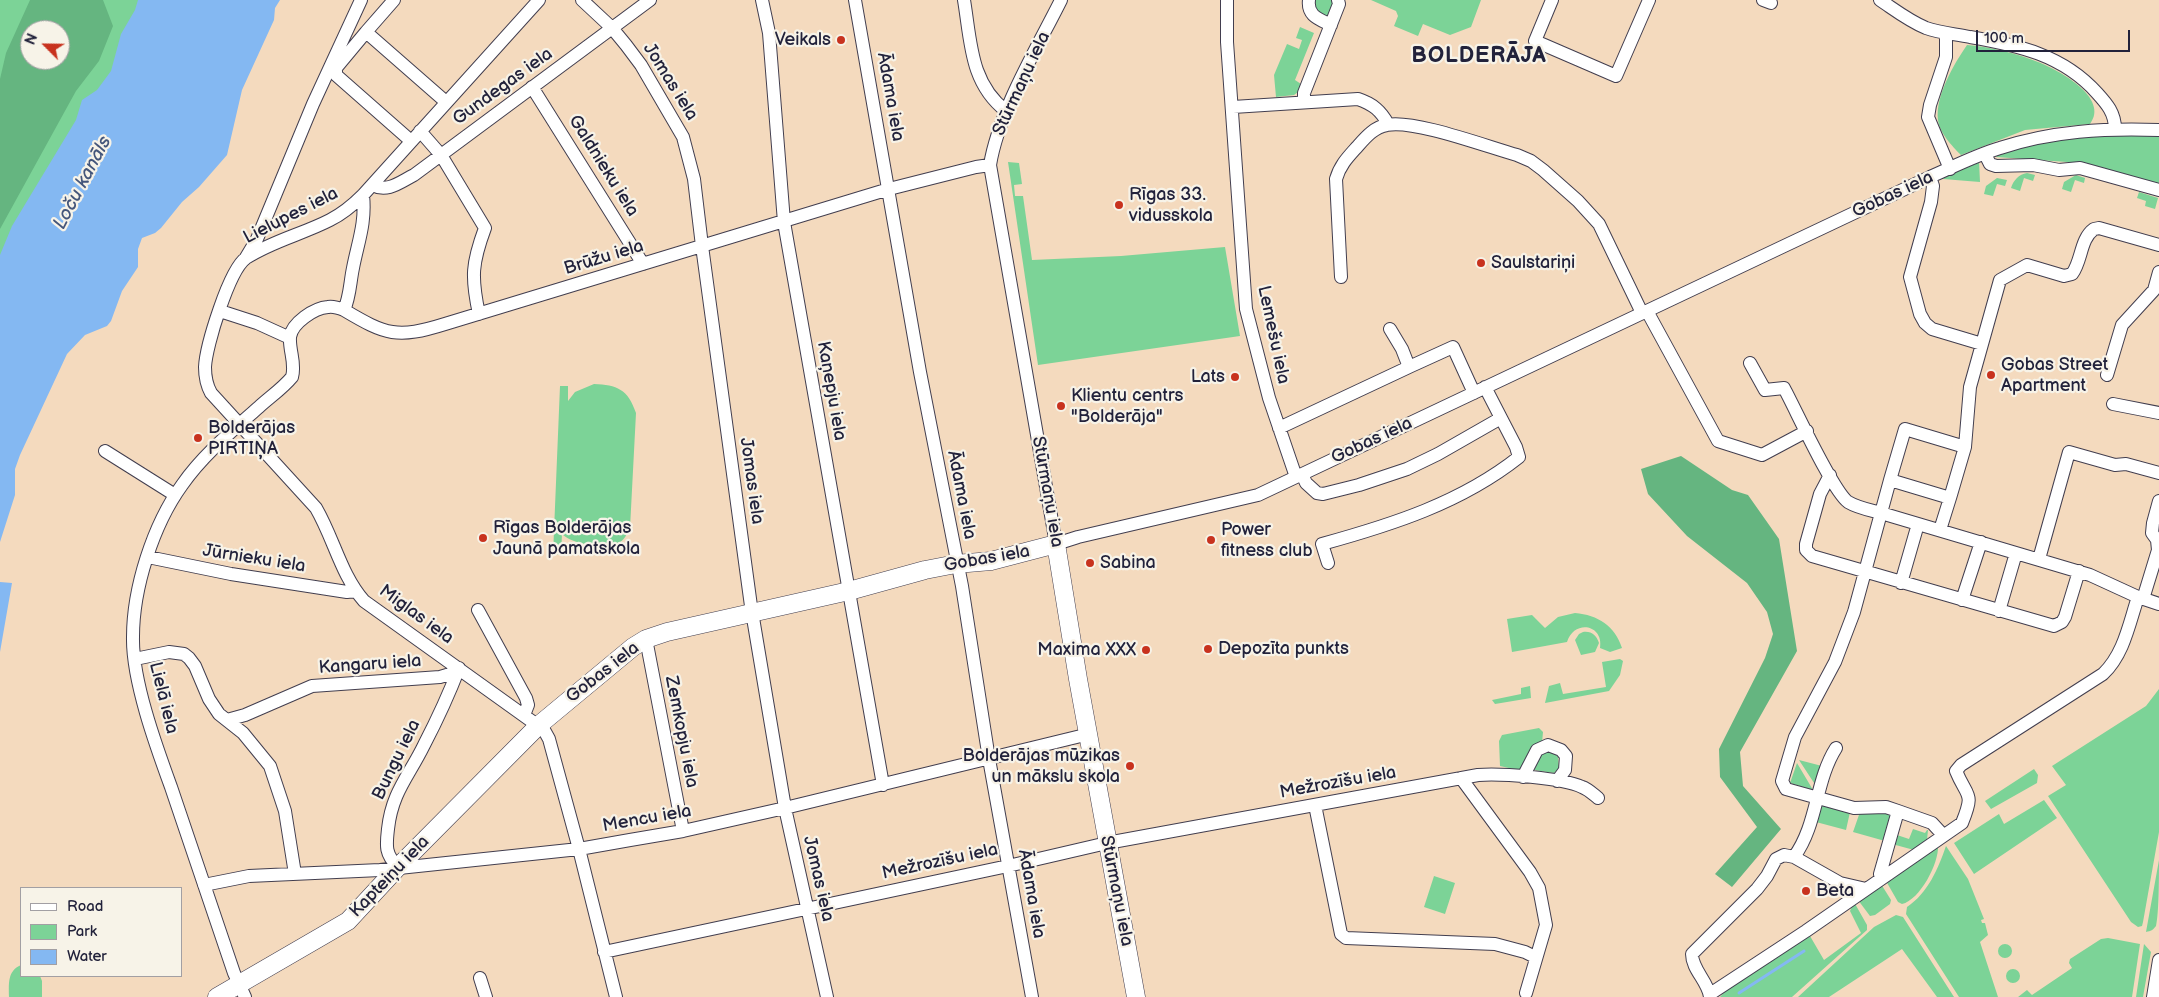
<!DOCTYPE html>
<html>
<head>
<meta charset="utf-8">
<style>
	body { margin:0 }
	#map { position:relative; width:2159px; height:997px; overflow:hidden; background:#f4dabe; font-family:"Balsamiq Sans",sans-serif }
	canvas { display:block }
	.legend { position:absolute; left:20px; top:887px; width:162px; height:90px; box-sizing:border-box; background:#f7f3e8; border:1px solid #a29fa3; margin:0; padding:6px 9px; list-style:none; font-size:15px; color:#22223b }
	.legend li { display:flex; align-items:center; gap:10px; height:25px }
	.legend b { width:25px; border:1px solid #a29fa3 }
	.north { position:absolute; left:20px; top:20px; width:50px; height:50px; box-sizing:border-box; background:#f7f3e8; border:1px solid #a29fa3; border-radius:50%; rotate:293deg; font-size:14px; font-weight:700; line-height:20px; text-align:center; color:#22223b }
	.north::after { content:''; display:block; margin:auto; width:18px; height:22px; background:#c8321e; clip-path:polygon(50% 0,100% 100%,50% 72%,0 100%) }
	.scale { position:absolute; left:1976px; top:30px; width:154px; height:22px; box-sizing:border-box; border:2px solid #22223b; border-top:0; padding-left:6px; font-size:15px; line-height:18px; white-space:nowrap; color:#22223b; -webkit-text-stroke:4px #f7f3e8; paint-order:stroke }
</style>
</head>
<body>
<div id="map">
<canvas width="2159" height="997"></canvas>
<ul class="legend">
<li><b style="height:6px;background:#fff"></b>Road</li>
<li><b style="height:14px;background:#7cd397"></b>Park</li>
<li><b style="height:14px;background:#84b8f2"></b>Water</li>
</ul>
<div class="north">N</div>
<div class="scale">100 m</div>
</div>
<script>
const context = document.querySelector('canvas').getContext('2d');
context.lineJoin = 'round';
function paint(path, color) { context.fillStyle = color; context.fill(path, 'evenodd'); }
function strokePath(path, color, width, dash) { context.strokeStyle = color; context.lineWidth = width; context.lineCap = dash ? 'butt' : 'round'; context.setLineDash(dash || []); context.stroke(path); }
function label(font, color, halo, rows, align = 'center') {
  context.font = font + ' "Balsamiq Sans",sans-serif'; context.lineWidth = 4.5; context.setLineDash([]); context.textBaseline = 'middle'; context.strokeStyle = halo; context.fillStyle = color; for (const [text, x, y, turn = 0] of rows) {
    context.save(); context.translate(x, y); context.rotate((+turn || 0) * Math.PI / 180); context.textAlign = isNaN(turn) ? turn : align; if (halo) context.strokeText(text, 0, 0); context.fillText(text, 0, 0); context.restore();
  }
}
paint(new Path2D(`
	M 0,0 L 140,0 L 103,95 L 0,267 ZM 30,30 L 60,30 L 60,60 L 30,60 Z
	M 1313,0 L 1335,0 L 1329,15 L 1326,16 L 1315,12 Z
	M 1371,0 L 1481,0 L 1471,27 L 1450,35 L 1423,24 L 1418,36 L 1394,26 L 1398,16 L 1396,11 Z
	M 1300,27 L 1314,33 L 1295,80 L 1301,84 L 1301,90 L 1294,95 L 1276,97 L 1274,75 L 1287,44 L 1299,49 L 1302,40 L 1296,38 Z
	M 1967,45 C 1988,46 2018,54 2038,62 C 2059,70 2110,98 2090,124 L 2025,130 L 1961,155 C 1952,146 1939,132 1938,120 C 1935,96 1954,64 1967,45 Z
	M 2097,135 L 2159,136 L 2159,185 L 2081,163 L 1996,157 L 1998,154 L 2048,141 Z
	M 1979,161 L 1980,182 L 1943,179 L 1945,176 Z
	M 1008,162 L 1019,163 L 1022,184 L 1014,185 L 1015,196 L 1023,196 L 1032,260 L 1121,256 L 1225,247 L 1240,336 L 1038,365 Z
	M 2027,173 L 2035,175 L 2033,181 L 2024,178 L 2020,191 L 2011,188 C 2013,181 2019,174 2027,173 Z
	M 2076,175 L 2085,178 L 2084,183 L 2075,180 L 2071,192 L 2062,189 L 2064,182 Z
	M 1997,178 L 2007,180 L 2005,186 L 1997,184 L 1993,196 L 1984,194 L 1986,186 Z
	M 2139,192 L 2158,198 L 2155,209 L 2145,206 L 2146,201 L 2137,198 Z
	M 594,384 C 617,385 628,389 636,413 L 630,528 C 627,534 624,541 617,544 C 605,549 571,544 562,534 L 561,554 L 553,555 L 560,386 L 568,386 L 568,401 L 575,392 Z
	M 1575,613 C 1598,615 1615,626 1622,648 L 1610,652 L 1600,648 C 1604,624 1574,619 1567,642 L 1512,652 L 1507,619 L 1532,615 L 1545,628 L 1558,617 Z
	M 1583,632 C 1592,631 1596,635 1599,643 L 1595,652 L 1581,655 L 1575,640 L 1579,634 Z
	M 1620,659 L 1623,661 L 1620,675 L 1609,691 L 1545,703 L 1549,686 L 1560,683 L 1563,694 L 1606,687 L 1602,662 Z
	M 1530,686 L 1531,698 L 1495,704 L 1492,700 L 1521,694 L 1521,688 Z
	M 2159,689 L 2159,832 L 2143,922 L 2142,926 L 2138,927 L 2131,922 L 2048,796 L 2066,785 L 2052,766 L 2146,706 Z
	M 1539,728 L 1543,732 L 1542,743 L 1522,771 L 1500,766 L 1499,741 L 1502,735 Z
	M 1548,751 L 1554,752 L 1558,757 L 1559,768 L 1554,773 L 1534,770 L 1542,752 Z
	M 1799,760 L 1822,766 L 1816,786 Z
	M 1797,763 L 1813,790 L 1790,783 Z
	M 2034,769 L 2038,775 L 2037,783 L 1991,809 L 1985,801 Z
	M 2044,800 L 2057,818 L 1974,874 L 1954,843 L 1999,814 L 2004,824 Z
	M 1821,804 L 1850,812 L 1846,830 L 1816,822 Z
	M 1860,812 L 1881,812 L 1893,815 L 1885,841 L 1853,832 Z
	M 1913,829 L 1925,833 L 1927,830 L 1928,830 L 1927,840 L 1914,850 L 1892,844 L 1897,835 L 1909,839 Z
	M 1938,846 C 1939,863 1920,900 1902,904 L 1898,902 L 1886,881 Z
	M 1946,846 L 1968,879 L 1984,919 L 1981,920 L 1982,923 L 1985,923 L 1988,935 L 1980,942 L 1998,997 L 1959,997 L 1906,914 L 1907,907 C 1928,893 1938,869 1946,846 Z
	M 2159,860 C 2159,876 2159,913 2156,926 C 2153,930 2151,931 2146,932 Z
	M 1434,876 L 1455,883 L 1445,914 L 1424,907 Z
	M 1881,884 L 1891,900 L 1890,904 L 1875,915 L 1870,916 L 1858,900 Z
	M 1854,902 L 1867,925 L 1867,930 L 1792,997 L 1720,997 L 1727,989 L 1806,936 L 1810,936 L 1824,960 L 1861,933 L 1850,911 Z
	M 1896,915 L 1903,917 L 1954,997 L 1937,997 L 1902,949 L 1829,997 L 1798,997 L 1874,927 Z
	M 2108,938 L 2140,944 L 2132,997 L 2018,997 L 2027,990 L 2032,995 L 2072,968 L 2069,963 L 2070,959 L 2101,939 Z
	M1998 951a7 7 0 1 1 14 0a7 7 0 1 1-14 0Z
	M 2144,944 L 2151,952 L 2143,997 L 2136,997 Z
	M 21,965 L 21,976 L 40,976 L 42,981 L 42,997 L 9,997 C 9,984 7,971 21,965 Z
	M2006 976a7 7 0 1 1 14 0a7 7 0 1 1-14 0Z`), '#7cd397');
paint(new Path2D(`
	M 30,0 L 103,0 L 113,26 L 99,61 L 76,91 L 0,229 L 0,79 L 6,53 ZM 30,30 L 60,30 L 60,60 L 30,60 Z
	M 1681,456 L 1732,490 L 1748,495 L 1779,539 L 1797,651 L 1740,752 L 1743,786 L 1781,829 L 1732,887 L 1715,874 L 1757,827 L 1720,777 L 1719,749 L 1765,658 L 1773,634 L 1767,612 L 1747,583 L 1687,536 L 1648,494 L 1641,469 Z`), '#65b580');
paint(new Path2D(`
	M 138,0 L 280,0 L 275,8 L 274,20 L 242,90 L 227,155 L 199,187 L 182,202 L 161,228 L 155,233 L 142,238 L 138,249 L 138,267 L 122,291 L 111,321 L 107,326 L 85,335 L 67,354 L 20,455 L 15,469 L 15,495 L 0,542 L 0,255 L 12,226 L 76,120 L 82,100 L 97,90 L 111,71 L 121,34 L 135,10 Z
	M 0,582 L 12,583 L 0,652 Z`), '#84b8f2');
strokePath(new Path2D(`
	M 1739,993 L 1804,951`), '#84b8f2', 3);
const street = new Path2D(`
	M 539,0 L 363,195 C 353,205 342,214 330,220 C 303,234 272,241 246,258 C 229,270 206,346 205,367 C 205,377 206,384 211,393 L 316,508 C 334,539 341,575 364,601 L 544,730 L 549,739 L 579,849 L 616,997
	M 582,0 L 612,28 L 626,45 L 641,65 L 683,137 L 694,179 L 702,246 L 751,606 L 785,808 L 827,997
	M 762,0 L 769,33 L 784,222 L 883,785
	M 855,0 L 920,372 L 962,586 L 989,759 L 1032,997
	M 964,0 C 971,42 970,83 1006,111
	M 1061,0 C 1036,50 999,111 990,165 L 1056,544 L 1078,537 L 1258,495 L 1930,177 C 1953,167 1976,155 2000,148 C 2052,131 2105,128 2159,130
	M 1227,0 L 1227,42 L 1246,309 L 1269,398 L 1296,477
	M 1309,0 C 1307,16 1319,19 1331,25
	M 1552,0 L 1535,41 L 1616,76 L 1649,0
	M 1763,0 L 1771,3
	M 1880,0 C 1895,10 1909,21 1926,28 C 1940,33 1956,34 1970,37 C 2018,45 2063,55 2097,93 C 2107,104 2115,113 2115,129
	M 366,32 L 394,0
	M 1946,33 L 1946,57 L 1930,105 L 1928,117 L 1950,169
	M 333,68 L 336,68 L 366,32 L 446,102
	M 336,68 L 336,75 L 411,141
	M 532,87 L 643,264
	M 1304,102 L 1304,93 L 1339,4 L 1338,0
	M 1233,107 L 1358,99 C 1373,104 1381,111 1388,124
	M 420,131 L 441,155 L 485,228 C 472,263 471,277 479,314
	M 1985,154 L 1990,164 L 1996,166 L 2033,165 L 2059,170 L 2080,168 L 2159,190
	M 1930,177 L 1933,186 L 1931,202 L 1910,277 L 1920,314 L 1925,323 L 1932,329 L 1982,344
	M 372,185 C 388,193 400,182 414,175 L 650,0
	M 363,195 C 366,223 358,242 353,268 C 350,282 350,297 344,310 C 386,335 397,339 445,324 L 889,189 L 976,167 L 990,165
	M 245,259 L 257,239 L 313,104 L 361,0
	M 1341,277 L 1336,179 C 1340,165 1348,157 1357,147 C 1365,138 1374,127 1387,125 C 1413,119 1488,147 1517,155 L 1531,161 L 1543,170 L 1578,201 L 1599,224 L 1642,313
	M 220,311 L 257,323 L 290,338
	M 1647,311 L 1718,441 L 1762,455 L 1807,431
	M 1750,363 L 1765,390 L 1784,388 C 1796,410 1832,490 1848,502 C 1858,508 1870,510 1881,513 L 2090,575 L 2138,597 L 2159,604
	M 1409,367 L 1453,347 L 1474,393
	M 2107,375 L 2122,325 L 2154,290 L 2159,272
	M 2113,404 L 2159,413
	M 1279,428 L 1409,367 L 1402,349 L 1390,329
	M 105,451 L 175,495
	M 1302,474 L 1306,483 L 1317,493 L 1323,494 L 1359,485 L 1407,469 L 1438,454 L 1501,418 L 1485,387
	M 1830,475 L 1820,494 L 1806,544 L 1806,550 L 1812,556 L 2054,626 L 2062,622 L 2065,617 L 2079,571
	M 1890,480 L 1905,429 L 1965,447
	M 1940,530 L 1950,498
	M 148,557 L 231,574 L 347,592 L 356,591
	M 2039,559 L 2069,452 L 2115,465 L 2126,464 L 2159,473
	M 1328,563 L 1322,544 C 1391,525 1461,503 1519,457 L 1516,447 L 1501,418
	M 1901,583 L 1918,524
	M 2143,599 L 2158,550 L 2157,540 L 2152,533 L 2153,523 L 2159,501
	M 1962,600 L 1981,542
	M 478,610 L 526,698 L 528,705 L 524,715
	M 1999,611 L 2016,553
	M 646,639 L 683,831
	M 135,659 L 169,652 L 184,654 L 189,658 L 195,666 L 209,699 L 219,714 L 243,733 L 270,766 L 285,811 L 295,874
	M 227,720 L 245,715 L 312,686 L 440,677 L 450,674 L 459,668
	M 1523,777 L 1537,750 L 1548,745 L 1561,750 L 1566,756 L 1565,770 L 1557,781
	M 1461,778 L 1530,872 L 1539,888 L 1546,925 L 1526,993
	M 1315,805 L 1341,934 L 1346,938 L 1495,944 L 1525,952 L 1535,957
	M 1943,835 L 1932,823 L 1898,811 L 1886,807 L 1854,808 L 1786,789 L 1782,781 L 1795,737 L 1835,662 L 1854,612 L 1890,480 L 1950,498 L 1965,447 L 1970,387 L 2000,280 L 2027,265 L 2064,276 L 2072,274 C 2082,261 2080,239 2094,229 L 2099,228 L 2159,245
	M 1794,857 L 1840,883 L 1866,889
	M 398,867 C 385,854 386,846 388,829 C 392,792 409,776 424,745 C 437,720 449,694 459,668
	M 1881,879 L 1880,874 L 1898,811
	M 204,885 L 249,876 L 380,870 L 579,849 L 630,840 L 683,831 L 785,808 L 1089,734
	M 604,952 L 1008,866 L 1107,843 L 1478,775 C 1500,773 1563,778 1582,787 C 1588,789 1593,794 1598,798
	M 480,978 L 486,997
	M 1710,994 L 1806,931 L 1962,823 C 1975,791 1967,798 1956,771 L 1961,765 L 2103,674 C 2124,654 2129,624 2138,597
	M 245,997 L 234,973 C 213,911 192,849 171,787 C 156,746 132,680 133,637 C 133,588 153,525 182,485 C 203,455 232,431 259,407 C 270,397 283,388 292,377 C 296,363 289,351 290,337 C 292,323 314,308 328,307 C 334,306 339,308 344,310
	M 1710,997 C 1708,981 1692,970 1692,954 L 1757,889 L 1767,876 L 1776,859 L 1784,855 L 1794,857 C 1818,824 1815,781 1836,748
	M 2153,997 L 2159,960`);
const secondary = new Path2D(`
	M 217,997 L 348,921 L 398,867 L 539,725 L 633,647 L 646,639 L 667,632 L 849,591 L 925,570 L 956,564 L 991,561 L 1056,544 L 1078,679 L 1136,997`);
strokePath(street, '#423e4f', 14);
strokePath(secondary, '#423e4f', 19);
strokePath(street, '#fff', 12);
strokePath(secondary, '#fff', 18);
for (const [x, y, r, color] of [
	[841,40,5,"#c8321e"],
	[1119,205,5,"#c8321e"],
	[1481,263,5,"#c8321e"],
	[1991,375,5,"#c8321e"],
	[1235,377,5,"#c8321e"],
	[1061,406,5,"#c8321e"],
	[198,438,5,"#c8321e"],
	[483,538,5,"#c8321e"],
	[1211,540,5,"#c8321e"],
	[1090,563,5,"#c8321e"],
	[1208,649,5,"#c8321e"],
	[1146,650,5,"#c8321e"],
	[1130,766,5,"#c8321e"],
	[1806,891,5,"#c8321e"]
]) { const dot = new Path2D(); dot.arc(x, y, r, 0, 2 * Math.PI); context.fillStyle = color; context.fill(dot); strokePath(dot, '#f7f3e8', 2); }
label('18px', '#22223b', '#f7f3e8', [
	["Veikals",831,40,"right"],
	["Rīgas 33.",1129,195],
	["vidusskola",1129,216],
	["Saulstariņi",1491,263],
	["Gobas Street",2001,365],
	["Apartment",2001,386],
	["Lats",1225,377,"right"],
	["Klientu centrs",1071,396],
	["\"Bolderāja\"",1071,417],
	["Bolderājas",208,428],
	["PIRTIŅA",208,449],
	["Rīgas Bolderājas",493,528],
	["Jaunā pamatskola",493,549],
	["Power",1221,530],
	["fitness club",1221,551],
	["Sabina",1100,563],
	["Depozīta punkts",1218,649],
	["Maxima XXX",1136,650,"right"],
	["Bolderājas mūzikas",1120,756,"right"],
	["un mākslu skola",1120,777,"right"],
	["Beta",1816,891]
], 'left');
label('18px', '#22223b', '#f7f3e8', [
	["Jomas iela",670,82,58],
	["Stūrmaņu iela",1022,84,-65],
	["Gundegas iela",503,87,-36],
	["Ādama iela",890,97,80],
	["Galdnieku iela",603,166,58],
	["Gobas iela",1893,195,-25],
	["Lielupes iela",291,216,-27],
	["Brūžu iela",604,258,-17],
	["Lemešu iela",1273,335,78],
	["Kaņepju iela",831,391,80],
	["Gobas iela",1372,441,-25],
	["Jomas iela",751,481,82],
	["Stūrmaņu iela",1047,492,80],
	["Ādama iela",961,495,79],
	["Jūrnieku iela",254,559,9],
	["Gobas iela",987,559,-10],
	["Miglas iela",416,615,36],
	["Kangaru iela",370,665,-4],
	["Gobas iela",603,673,-38],
	["Lielā iela",163,698,76],
	["Zemkopju iela",681,732,79],
	["Bungu iela",397,760,-64],
	["Mežrozīšu iela",1338,783,-10],
	["Mencu iela",647,819,-10],
	["Mežrozīšu iela",940,862,-12],
	["Kapteiņu iela",390,877,-46],
	["Jomas iela",818,879,77],
	["Stūrmaņu iela",1116,891,79],
	["Ādama iela",1031,894,80]
]);
label('italic 19px', '#44567b', '#f7f3e8', [
	["Loču kanāls",83,183,-62]
]);
context.letterSpacing = '1px';
label('bold 22px', '#22223b', '#f7f3e8', [
	["BOLDERĀJA",1479,56]
]);
context.letterSpacing = '0px';
</script>
</body>
</html>
